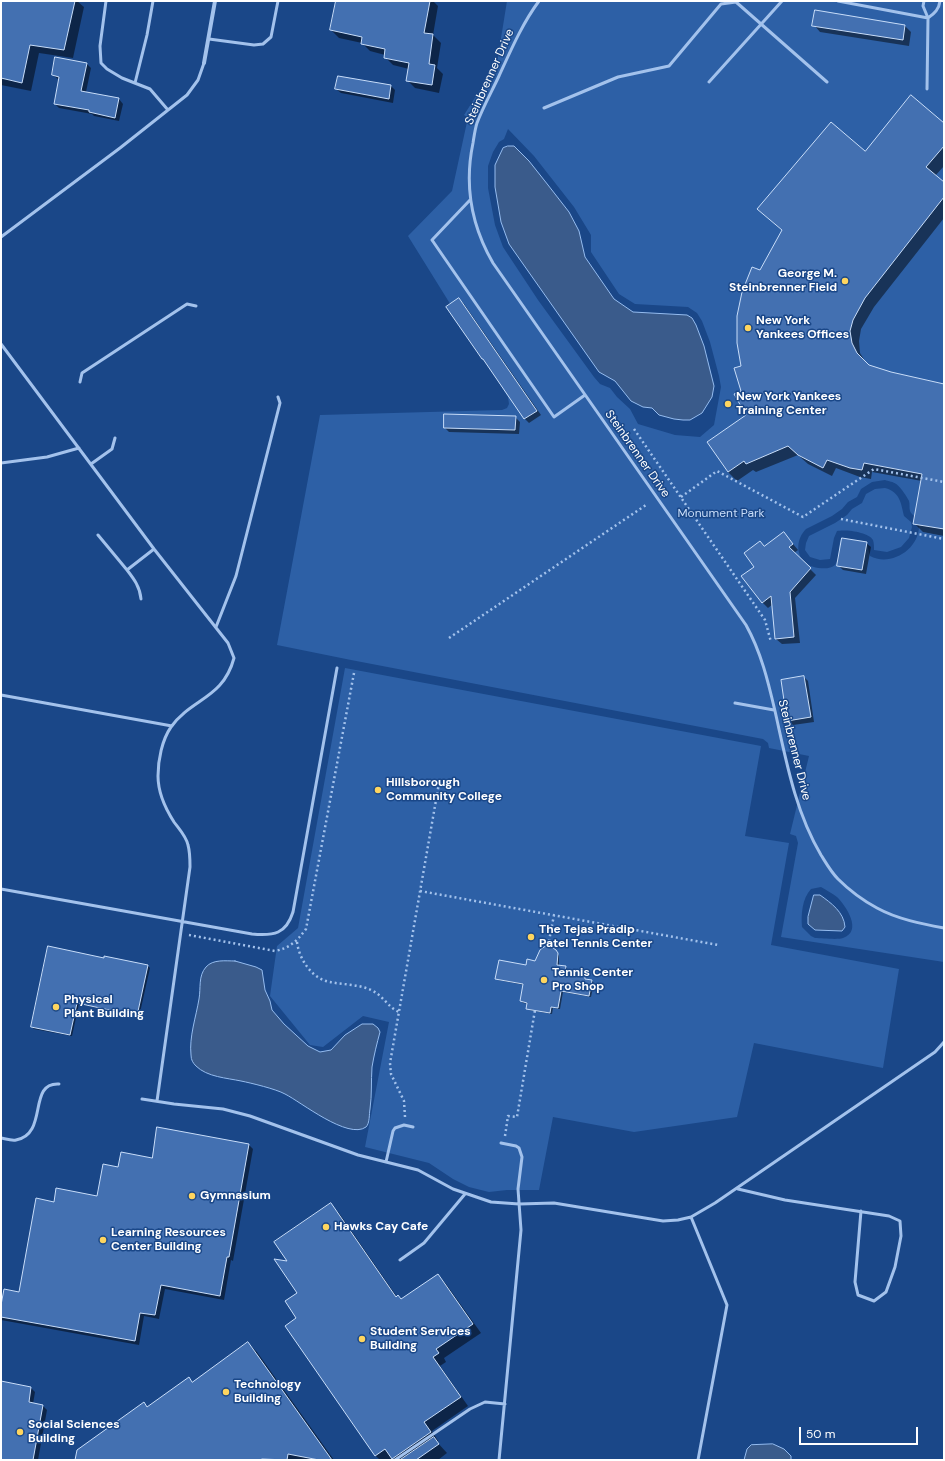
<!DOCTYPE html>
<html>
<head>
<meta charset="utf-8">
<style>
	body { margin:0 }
	#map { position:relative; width:945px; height:1461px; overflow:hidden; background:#1a4788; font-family:"DM Sans",sans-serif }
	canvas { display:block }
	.frame { position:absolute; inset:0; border:2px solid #fff; pointer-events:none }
	.scale { position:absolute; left:799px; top:1427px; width:119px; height:18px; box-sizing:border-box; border:2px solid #fff; border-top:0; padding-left:5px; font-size:12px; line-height:14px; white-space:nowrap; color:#fff; -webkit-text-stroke:3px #1a4788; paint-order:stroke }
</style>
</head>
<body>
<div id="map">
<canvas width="945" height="1461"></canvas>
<div class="frame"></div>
<div class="scale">50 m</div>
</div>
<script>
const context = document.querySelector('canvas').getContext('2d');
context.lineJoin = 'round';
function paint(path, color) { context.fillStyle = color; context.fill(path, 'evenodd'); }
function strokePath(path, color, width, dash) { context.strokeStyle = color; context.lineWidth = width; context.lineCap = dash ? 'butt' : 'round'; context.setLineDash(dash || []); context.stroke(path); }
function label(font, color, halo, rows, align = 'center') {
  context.font = font + ' "DM Sans",sans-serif'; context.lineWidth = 3; context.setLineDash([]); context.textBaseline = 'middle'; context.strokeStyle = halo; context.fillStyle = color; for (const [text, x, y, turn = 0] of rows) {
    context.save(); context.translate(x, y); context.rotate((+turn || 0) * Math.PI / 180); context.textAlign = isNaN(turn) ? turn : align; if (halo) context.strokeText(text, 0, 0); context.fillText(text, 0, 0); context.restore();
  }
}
paint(new Path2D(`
	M 507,1 L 944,1 L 944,962 L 781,937 L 798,843 L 796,836 L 790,834 L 809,756 L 769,748 L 768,743 L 763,739 L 351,660 L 277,645 L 320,415 L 502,410 L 507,408 L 509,404 L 508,397 L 408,236 L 452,191 L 467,122 L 467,117 L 464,115 L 497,63 ZM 508,129 L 534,156 L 574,207 L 591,235 L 591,252 L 619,294 L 635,304 L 688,307 L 697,313 L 702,321 L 710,342 L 719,376 L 721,387 L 714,425 L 700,437 L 675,435 L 638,424 L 630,409 L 617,397 L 610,388 L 600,384 L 594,377 L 538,300 L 503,247 L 495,225 L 488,188 L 488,166 L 493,152 L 499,142 L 504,139 ZM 885,480 C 888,481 894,482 896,484 C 899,485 908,498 909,501 C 910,504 909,508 910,511 C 912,516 919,518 919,526 C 919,550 890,567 870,556 L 867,544 L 864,542 L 842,538 L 840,541 C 839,547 839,560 835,565 C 829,571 811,568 805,563 C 795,553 797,538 806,529 L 832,516 L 842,509 L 848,502 L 857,497 L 861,489 L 872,482 ZM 821,887 C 826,890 832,893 837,897 C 846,906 863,931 843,938 C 837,940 822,938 815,938 L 811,936 L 802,927 C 801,914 802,899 811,889 Z
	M 885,488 C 900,492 901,503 904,516 L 911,522 L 912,527 L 909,538 L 901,547 L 887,552 L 874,550 C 874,547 874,543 873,540 C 869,532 845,529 837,531 L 834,538 L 830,559 L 820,560 L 810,557 L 805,550 L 806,543 L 809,536 L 835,523 L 847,515 L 852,509 L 862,503 L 866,494 L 875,489 Z
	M 345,668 L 761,746 L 745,836 L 789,843 L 771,945 L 899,969 L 883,1068 L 754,1043 L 737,1117 L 634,1132 L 553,1117 L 539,1190 L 507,1190 L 489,1192 L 469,1187 L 453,1179 L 429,1163 L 365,1147 L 389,1022 L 363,1016 L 323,1047 L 310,1045 L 270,996 L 277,946 L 298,928 Z`), '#2d60a6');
const water = new Path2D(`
	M 508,146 L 514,146 L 529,161 L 548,185 L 569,212 L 579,231 L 585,257 L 614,299 L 633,312 L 687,315 L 692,318 L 696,325 L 704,346 L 714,386 L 712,397 L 702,413 L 690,420 L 683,420 L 674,419 L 659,415 L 652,408 L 643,407 L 631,401 L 615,381 L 599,372 L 509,244 L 501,222 L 495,187 L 495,165 L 503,148 Z
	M 814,895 L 820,895 C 831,903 844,912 845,927 L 842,931 L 815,930 L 808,924 L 808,917 Z
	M 235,961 L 256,967 L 262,970 L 265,990 L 270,1001 L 272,1010 L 284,1024 L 308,1046 L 320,1052 L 331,1050 L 345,1035 L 362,1024 L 373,1024 L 378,1028 L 380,1032 C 377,1043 374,1055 372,1067 C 371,1081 372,1095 370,1109 C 369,1114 370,1123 366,1127 C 348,1140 301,1102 285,1094 C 276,1089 251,1083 241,1081 C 227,1078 207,1077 196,1066 C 193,1063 191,1060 191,1055 C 189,1037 196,1017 199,999 C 201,988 198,976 206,967 C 213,959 226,961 235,961 Z
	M 773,1444 L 784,1449 L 791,1456 L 791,1460 L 744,1460 L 747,1449 L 751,1445 Z`);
paint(water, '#3a5b8b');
strokePath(water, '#95bcef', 1);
paint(new Path2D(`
	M 1,1 L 77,1 L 84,7 L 73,58 L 39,53 L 31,91 L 1,85 Z
	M 337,1 L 433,1 L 438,6 L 433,35 L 441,43 L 437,68 L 443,74 L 439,93 L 415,88 L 407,80 L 409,69 L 393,65 L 385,57 L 385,55 L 370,51 L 362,43 L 339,38 L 331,30 Z
	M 814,25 L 905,26 L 911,32 L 909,46 L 820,32 Z
	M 86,63 L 91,68 L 86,92 L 119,99 L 123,104 L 119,121 L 94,116 L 92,114 L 59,108 L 55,104 L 59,80 L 53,75 Z
	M 391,86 L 395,90 L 393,103 L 341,93 L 336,89 Z
	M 944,124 L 944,166 L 935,176 L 944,183 L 944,218 L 874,307 L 861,329 L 859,341 L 860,353 L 868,366 L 876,369 L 944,384 L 944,536 L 923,532 L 914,523 L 922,481 L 872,472 L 871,479 L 860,477 L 836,468 L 832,476 L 808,464 L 798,455 L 756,472 L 753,470 L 737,481 L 728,472 L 709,443 L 747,415 L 742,391 L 742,367 L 760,272 L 783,231 L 758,209 L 865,152 Z
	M 459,299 L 464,304 L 541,415 L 529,423 L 525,419 L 488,363 Z
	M 515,417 L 520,422 L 519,434 L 449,432 L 445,428 Z
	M 784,533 L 798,550 L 794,553 L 816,575 L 795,598 L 800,643 L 782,644 L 776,639 L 773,604 L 768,608 L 762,602 L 755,567 L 764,547 Z
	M 866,543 L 871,547 L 866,574 L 843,570 L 838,565 Z
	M 804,677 L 808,681 L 814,722 L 793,725 L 788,720 Z
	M 555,950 L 559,956 L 559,966 L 566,967 L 567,969 L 566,974 L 585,977 L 586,980 L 592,981 L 594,983 L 591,997 L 563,992 L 560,1009 L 553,1008 L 552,1014 L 529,1010 L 527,1008 L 528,1004 L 523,1003 L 521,1001 L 524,985 L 498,980 L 496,979 L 527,966 Z
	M 105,959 L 148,966 L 150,968 L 139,1017 L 79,1004 L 72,1036 L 34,1029 L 32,1027 Z
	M 158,1128 L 249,1145 L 253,1149 L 233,1261 L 231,1260 L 224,1300 L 165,1289 L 159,1319 L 144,1316 L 139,1345 L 1,1320 L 1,1304 L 19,1293 L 55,1203 L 98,1197 L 119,1168 L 152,1159 Z
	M 330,1204 L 339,1213 L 397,1297 L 398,1296 L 402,1300 L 438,1275 L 446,1284 L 481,1333 L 444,1358 L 446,1362 L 440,1366 L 468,1406 L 432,1431 L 438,1441 L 437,1442 L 447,1453 L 438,1460 L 395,1460 L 393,1458 L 389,1460 L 380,1460 L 375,1455 L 298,1318 L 299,1293 L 289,1262 Z
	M 248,1343 L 257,1352 L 334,1460 L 76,1460 L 144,1404 L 148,1408 L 189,1379 L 192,1382 Z
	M 1,1382 L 31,1388 L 35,1392 L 33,1404 L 43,1406 L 47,1410 L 38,1460 L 1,1460 Z`), '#0007');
const building = new Path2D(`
	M 1,1 L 75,1 L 64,50 L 30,45 L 22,83 L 1,78 Z
	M 336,1 L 430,1 L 424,33 L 433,34 L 429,64 L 435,65 L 432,85 L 406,81 L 409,63 L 384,58 L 385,49 L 361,44 L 362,37 L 330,30 Z
	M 815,10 L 905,25 L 903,40 L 812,26 Z
	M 55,57 L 87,63 L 81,91 L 119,98 L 115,118 L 89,112 L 89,110 L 54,104 L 59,77 L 52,75 Z
	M 338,76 L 391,85 L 389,99 L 335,89 Z
	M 911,95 L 944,123 L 944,146 L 926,167 L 944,182 L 944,197 L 865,298 L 853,320 L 850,331 L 852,343 L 857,353 L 869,365 L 891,372 L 944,384 L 944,529 L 913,524 L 922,474 L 864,463 L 862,470 L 850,468 L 827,460 L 823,468 L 798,455 L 788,446 L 746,464 L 744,461 L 728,472 L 707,442 L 746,415 L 734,394 L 741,391 L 734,368 L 741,366 L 737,343 L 737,316 L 742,292 L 752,267 L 760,270 L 782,230 L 757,209 L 831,122 L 865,151 Z
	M 459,298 L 537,411 L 524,419 L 483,359 L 482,359 L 446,307 Z
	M 444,414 L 516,416 L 515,430 L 444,428 Z
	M 784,532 L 793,544 L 789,547 L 811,568 L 790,592 L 794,637 L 775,639 L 771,596 L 762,603 L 741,576 L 754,567 L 744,553 L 760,541 L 764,546 Z
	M 842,538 L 867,542 L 862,570 L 837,566 Z
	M 804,676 L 811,717 L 787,721 L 781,680 Z
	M 48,946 L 104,958 L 104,956 L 148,965 L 137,1016 L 77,1003 L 70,1035 L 31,1027 Z
	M 546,946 L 550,946 L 556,950 L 558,953 L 557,965 L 566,966 L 565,972 L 585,976 L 585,979 L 592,980 L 589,996 L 561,991 L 558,1008 L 551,1007 L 550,1013 L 526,1009 L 527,1003 L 520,1001 L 523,984 L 495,979 L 499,960 L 526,965 L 527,959 L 535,961 L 540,950 Z
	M 157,1127 L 249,1144 L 229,1257 L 227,1257 L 220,1296 L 161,1285 L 155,1315 L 140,1313 L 135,1341 L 1,1317 L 1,1305 L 4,1289 L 19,1292 L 36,1198 L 54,1202 L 56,1188 L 97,1196 L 103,1164 L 118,1167 L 121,1152 L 152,1158 Z
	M 331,1203 L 396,1297 L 398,1295 L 401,1299 L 438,1274 L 473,1324 L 436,1349 L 439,1353 L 433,1357 L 461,1397 L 424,1422 L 431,1432 L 392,1459 L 385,1449 L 375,1456 L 285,1326 L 296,1318 L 285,1301 L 297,1293 L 274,1259 L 287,1261 L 274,1242 Z
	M 248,1342 L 332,1460 L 319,1460 L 288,1454 L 287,1460 L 262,1459 L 260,1460 L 75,1460 L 77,1450 L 144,1402 L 147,1407 L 189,1377 L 192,1382 Z
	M 1,1381 L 31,1387 L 29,1402 L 43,1405 L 33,1460 L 1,1460 Z
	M 434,1437 L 439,1444 L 416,1460 L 400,1460 Z`);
paint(building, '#4370b1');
strokePath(building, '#c8ddf9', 1);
strokePath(new Path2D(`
	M 634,429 L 765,620 L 771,642
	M 681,497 L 717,471 L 803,517 L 874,469 L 944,482
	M 841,519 L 944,539
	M 449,638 L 646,505
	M 420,891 L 718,945
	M 189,935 L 275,951 C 290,948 297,941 306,929 L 354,673
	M 297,942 C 299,959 312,979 330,982 C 344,985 360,984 373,991 C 383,996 389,1008 399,1012
	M 548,946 L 554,915
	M 405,1117 L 404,1101 L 391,1074 L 390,1063 L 439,783
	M 505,1136 L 508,1116 L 517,1117 L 535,1010`), '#a3c2ec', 2.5, [2, 3]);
strokePath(new Path2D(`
	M 106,1 L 100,46 L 101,63 L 107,69 L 122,78 L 150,89 L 168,110
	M 539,1 C 522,24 511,50 499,76 C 492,91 483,107 477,123 C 475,129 474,137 473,143 C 464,186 471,225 493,263 L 746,625 C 761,652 768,681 775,711 C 786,760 795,811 821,855 C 826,863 831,872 838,879 C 849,890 864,901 877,908 C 897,919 922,924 944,928
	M 838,1 L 928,18 C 935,13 939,9 940,1
	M 924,1 L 923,6 L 928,18 L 927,89
	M 209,39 L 254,45 L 263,44 L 271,37 L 278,1
	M 709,82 L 782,1
	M 135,83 L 147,35 L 153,1
	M 544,108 L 618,77 L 669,66 L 721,4 L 736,2 L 827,82
	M 470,200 L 432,240 L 554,417 L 585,395
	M 1,237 L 120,148 L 187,95 L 198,80 L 204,63
	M 1,344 L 154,549 L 228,643 L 234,658 C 223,699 192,698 171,727 C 162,740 158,760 158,776 C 158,793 165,808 174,822 C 179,829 186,836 188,845 C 190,852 190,859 190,867 L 157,1101
	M 80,382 L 82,373 L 187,304 L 196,306
	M 1,463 L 47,457 L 79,448
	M 91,464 L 112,449 L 115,438
	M 98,535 L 127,570
	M 141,599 C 140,587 134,579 127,570 L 154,549
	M 216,627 L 236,576 L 280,403 L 278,397
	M 1,695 L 172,726
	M 735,703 L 774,710
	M 1,889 L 252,934 C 274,936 286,934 293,912 L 337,668
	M 142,1099 L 174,1104 L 223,1109 L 250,1116 L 358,1155 L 418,1170 L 453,1189 L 491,1202 L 519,1204 L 554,1203 L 663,1221 L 678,1220 L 691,1217 L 715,1203 L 935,1052 L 944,1042
	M 1,1138 C 6,1139 12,1141 16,1140 C 49,1134 27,1082 59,1084
	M 386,1162 L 393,1131 L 395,1128 L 404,1125 L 413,1127
	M 738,1189 L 785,1200 L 889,1216 L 900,1221 L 901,1236 L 895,1267 L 886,1292 L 874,1301 L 858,1295 L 855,1282 L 861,1211
	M 691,1217 L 727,1305 L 698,1460
	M 400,1260 L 424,1243 L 465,1194
	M 395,1460 L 470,1409 L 485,1402 L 505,1404
	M 499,1460 L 521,1230 L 518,1189 L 522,1157 L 519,1148 L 516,1146 L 501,1143`), '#a3c2ec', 3);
strokePath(new Path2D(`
	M 204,63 L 215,1`), '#a3c2ec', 4);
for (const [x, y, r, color] of [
	[845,281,4,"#fed55f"],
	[748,328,4,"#fed55f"],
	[728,404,4,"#fed55f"],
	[378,790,4,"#fed55f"],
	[531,937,4,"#fed55f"],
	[544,980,4,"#fed55f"],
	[56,1007,4,"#fed55f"],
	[192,1196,4,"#fed55f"],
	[326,1227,4,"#fed55f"],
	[103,1240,4,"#fed55f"],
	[362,1339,4,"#fed55f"],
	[226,1392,4,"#fed55f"],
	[20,1432,4,"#fed55f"]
]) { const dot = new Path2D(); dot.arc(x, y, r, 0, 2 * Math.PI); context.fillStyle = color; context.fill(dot); strokePath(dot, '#1a4788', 1.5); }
label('12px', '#fff', '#1a4788', [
	["Steinbrenner Drive",490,77,-66],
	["Steinbrenner Drive",637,454,55],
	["Steinbrenner Drive",794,750,76]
]);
label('bold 12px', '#fff', '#1a4788', [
	["George M.",837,274,"right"],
	["Steinbrenner Field",837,288,"right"],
	["New York",756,321],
	["Yankees Offices",756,335],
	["New York Yankees",736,397],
	["Training Center",736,411],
	["Hillsborough",386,783],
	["Community College",386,797],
	["The Tejas Pradip",539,930],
	["Patel Tennis Center",539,944],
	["Tennis Center",552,973],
	["Pro Shop",552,987],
	["Physical",64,1000],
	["Plant Building",64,1014],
	["Gymnasium",200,1196],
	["Hawks Cay Cafe",334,1227],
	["Learning Resources",111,1233],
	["Center Building",111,1247],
	["Student Services",370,1332],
	["Building",370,1346],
	["Technology",234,1385],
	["Building",234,1399],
	["Social Sciences",28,1425],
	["Building",28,1439]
], 'left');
label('12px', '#c8ddf9', '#1a4788', [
	["Monument Park",721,514]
]);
</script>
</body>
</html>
